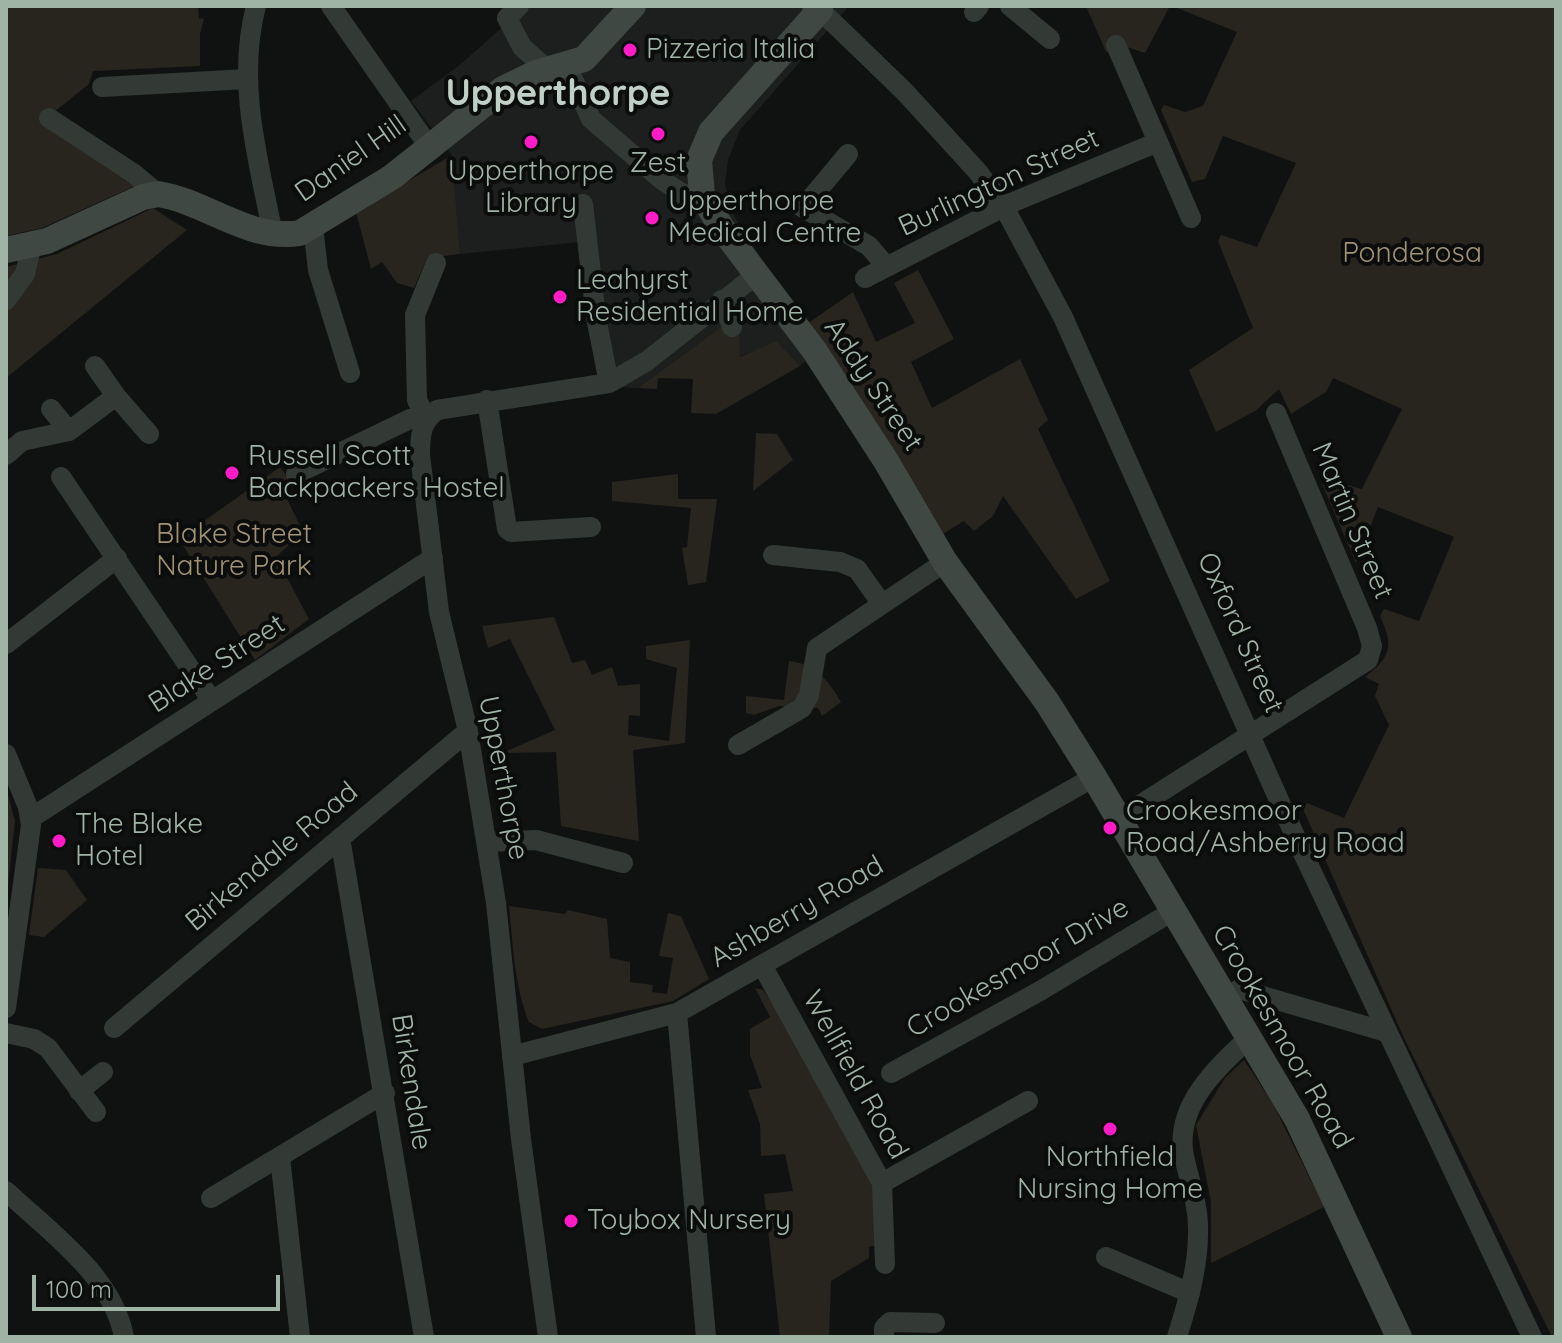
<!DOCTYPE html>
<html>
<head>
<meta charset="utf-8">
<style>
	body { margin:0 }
	#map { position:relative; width:1562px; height:1343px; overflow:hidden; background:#101211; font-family:Quicksand,sans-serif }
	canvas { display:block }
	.frame { position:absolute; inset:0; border:8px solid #a0b4a6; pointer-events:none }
	.scale { position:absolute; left:32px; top:1275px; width:248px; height:36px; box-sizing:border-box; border:4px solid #a0b4a6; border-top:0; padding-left:10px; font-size:24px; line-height:28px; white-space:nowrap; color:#a0b4a6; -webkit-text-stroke:6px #0b0d0c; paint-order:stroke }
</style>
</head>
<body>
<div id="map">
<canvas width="1562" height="1343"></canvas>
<div class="frame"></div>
<div class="scale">100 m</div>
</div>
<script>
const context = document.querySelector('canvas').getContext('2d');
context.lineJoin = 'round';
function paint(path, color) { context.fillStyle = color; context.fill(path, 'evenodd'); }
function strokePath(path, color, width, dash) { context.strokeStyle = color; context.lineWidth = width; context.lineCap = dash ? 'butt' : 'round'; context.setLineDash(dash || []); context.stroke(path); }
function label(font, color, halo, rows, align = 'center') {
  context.font = font + ' Quicksand,sans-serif'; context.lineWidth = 8; context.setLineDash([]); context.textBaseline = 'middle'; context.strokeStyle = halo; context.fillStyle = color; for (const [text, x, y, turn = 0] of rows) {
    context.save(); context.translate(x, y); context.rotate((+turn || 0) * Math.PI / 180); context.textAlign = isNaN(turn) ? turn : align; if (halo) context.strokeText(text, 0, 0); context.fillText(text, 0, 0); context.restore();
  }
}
paint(new Path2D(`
	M 526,6 L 849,6 L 740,130 L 728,160 L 725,185 L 735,218 L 819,347 L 800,366 L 776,342 L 739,357 L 721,327 L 638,388 L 620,387 L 591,241 L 460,254 L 452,155 L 411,101 L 461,64 Z`), '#1c1f1e');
paint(new Path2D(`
	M 6,6 L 198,6 L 199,18 L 204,19 L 200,34 L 200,66 L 93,71 L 89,84 L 54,112 L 139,184 L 42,228 L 6,236 Z
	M 1086,6 L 1170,6 L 1145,53 L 1127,47 L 1106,52 Z
	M 1172,6 L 1556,6 L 1556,1337 L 1552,1337 L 1404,1038 L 1303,809 L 1307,803 L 1344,818 L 1389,725 L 1375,696 L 1379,684 L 1365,677 C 1391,657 1394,646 1380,616 L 1384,609 L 1419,621 L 1454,537 L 1378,507 L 1356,563 L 1322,484 L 1328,480 L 1362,489 L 1402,409 L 1333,378 L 1326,392 L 1291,414 L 1279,389 L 1255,411 L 1216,432 L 1189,370 L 1253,328 L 1218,241 L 1221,235 L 1257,247 L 1296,163 L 1223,136 L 1205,179 L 1192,182 L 1161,110 L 1164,105 L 1185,112 L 1203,106 L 1237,32 Z
	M 452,155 L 460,254 L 427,258 L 414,288 L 397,283 L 382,262 L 371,269 L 356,212 Z
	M 153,208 L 187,230 L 6,378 L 6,267 L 57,254 Z
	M 918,270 L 954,339 L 911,362 L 932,408 L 1020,359 L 1048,420 L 1038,429 L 1110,581 L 1076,599 L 1003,496 L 993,516 L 974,531 L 964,521 L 941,535 L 804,326 L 853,292 L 876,342 L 915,323 L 894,283 Z
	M 721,327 L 739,330 L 740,357 L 776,341 L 800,366 L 716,414 L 691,413 L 693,379 L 658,378 L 657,389 L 638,388 Z
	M 756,433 L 777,434 L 793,460 L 753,491 Z
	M 280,467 L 290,481 L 288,501 L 303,532 L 276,557 L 309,619 L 255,660 L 179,539 Z
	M 678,474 L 678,499 L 717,499 L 706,582 L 688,585 L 682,548 L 687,547 L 691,508 L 612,501 L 612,482 Z
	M 554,617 L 572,663 L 585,660 L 592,675 L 612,667 L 618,686 L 640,684 L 640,716 L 629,715 L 628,735 L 669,741 L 677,668 L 646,659 L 646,646 L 690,640 L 685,743 L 633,750 L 639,841 L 561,826 L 556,752 L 502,753 L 555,730 L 510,639 L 488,648 L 482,626 Z
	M 789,661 C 816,664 828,680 841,702 L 822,716 L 818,708 L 779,706 L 754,715 L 746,713 L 746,696 L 784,700 Z
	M 6,787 L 15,821 L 6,904 Z
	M 38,868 L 66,870 L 87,900 L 44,937 L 29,935 Z
	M 509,906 L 565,914 L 568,910 L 607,919 L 610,958 L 630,962 L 630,982 L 653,985 L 652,992 L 667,994 L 673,958 L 659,956 L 668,913 L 681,916 L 709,979 L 673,1001 L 542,1029 L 529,1022 C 514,986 513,943 509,906 Z
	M 755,988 L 763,990 L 773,1004 L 873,1181 L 876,1245 L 869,1247 L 869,1258 L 831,1281 L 829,1337 L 780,1337 L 764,1194 L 793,1191 L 785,1154 L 761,1156 L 760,1124 L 748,1090 L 762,1088 L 750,1055 L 750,1029 L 770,1017 Z
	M 1244,1060 L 1272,1102 L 1324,1207 L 1211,1263 L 1211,1202 L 1196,1125 L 1225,1078 Z`), '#28251e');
strokePath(new Path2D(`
	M 256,6 C 236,82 258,159 273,234
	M 331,6 L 428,145
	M 519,6 L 507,18 L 522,47 L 548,70
	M 1010,6 L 1050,39
	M 820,10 L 904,91 L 978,172 L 1004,207 L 1063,317 L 1300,847 L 1532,1337
	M 974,12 L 979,6
	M 1116,45 L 1191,218
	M 567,66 L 591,119 L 662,180 L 683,194 L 702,195
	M 102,87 L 247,79
	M 49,118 L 133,173 L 158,194
	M 583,204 L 596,317 L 609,383
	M 797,204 L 869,246 L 886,266
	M 803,208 L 848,154
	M 313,226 L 318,270 L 350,373
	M 865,278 L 1011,203 L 1158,142
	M 6,300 L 25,274 L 32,244
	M 722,300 L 732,327
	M 95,366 L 116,396
	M 487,400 L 507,529 L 511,532 L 591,527
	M 51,409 L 69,431
	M 6,455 L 22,441 L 69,431 L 116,396 L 149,434
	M 296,474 L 410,419 L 426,418 L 417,400 L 415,315 L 436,263
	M 61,477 L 212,701
	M 773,555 L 840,562 L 857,569 L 882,604
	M 6,644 L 117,558
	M 738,745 L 802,708 L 809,695 L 817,648 L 945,562
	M 6,754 L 28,807 L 31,825 L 6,1008
	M 31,818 L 433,558
	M 1118,819 L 1368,660 L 1372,646 L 1367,628 L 1276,413
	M 340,838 L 424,1337
	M 487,842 L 536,840 L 623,863
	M 762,965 L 882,1183 L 885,1264
	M 1239,989 L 1386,1032
	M 677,1013 L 706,1337
	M 114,1028 L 468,731
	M 6,1033 L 34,1039 L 48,1048 L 96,1112
	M 512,1056 L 677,1013 L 1094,777
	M 891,1073 L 1040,991 L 1173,911
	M 79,1091 L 103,1072
	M 280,1157 L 300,1337
	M 882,1183 L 1028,1101
	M 6,1191 C 50,1232 113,1276 124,1337
	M 211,1198 L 385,1093
	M 1106,1257 L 1190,1293
	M 548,1337 L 521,1139 L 496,903 L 468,731 L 439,612 L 420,455 C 420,435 421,422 437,410 L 609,383 L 647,361 L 756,275
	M 884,1337 L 884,1328 L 890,1322 L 935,1323
	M 1177,1337 C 1188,1302 1199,1265 1198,1228 C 1198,1203 1189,1180 1184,1156 C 1174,1107 1216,1068 1249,1038`), '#333a36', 20);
strokePath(new Path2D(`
	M 815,6 L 820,10 L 711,132 L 699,160 L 702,195 L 721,227 L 814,350 L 886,461 L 945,562 L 1047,702 L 1094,777 L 1297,1119 L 1399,1337
	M 6,250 L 47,241 L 143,197 L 158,194 C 208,202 247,241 300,233 L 392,177 L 503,89 L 536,73 L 584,59 L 633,6`), '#3f4842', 26);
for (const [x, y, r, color] of [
	[630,50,8,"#ff1bc5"],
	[658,134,8,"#ff1bc5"],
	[531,142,8,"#ff1bc5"],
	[652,218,8,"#ff1bc5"],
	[560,297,8,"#ff1bc5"],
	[232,473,8,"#ff1bc5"],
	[1110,828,8,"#ff1bc5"],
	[59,841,8,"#ff1bc5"],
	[1110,1129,8,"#ff1bc5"],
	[571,1221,8,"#ff1bc5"]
]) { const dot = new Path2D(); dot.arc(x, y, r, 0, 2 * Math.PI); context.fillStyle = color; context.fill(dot); strokePath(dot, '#0b0d0c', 3); }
label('28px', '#a0b4a6', '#0b0d0c', [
	["Pizzeria Italia",646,50],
	["Zest",658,164,"center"],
	["Upperthorpe",531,172,"center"],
	["Library",531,204,"center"],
	["Upperthorpe",668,202],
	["Medical Centre",668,234],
	["Leahyrst",576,281],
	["Residential Home",576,313],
	["Russell Scott",248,457],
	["Backpackers Hostel",248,489],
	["Crookesmoor",1126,812],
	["Road/Ashberry Road",1126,844],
	["The Blake",75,825],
	["Hotel",75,857],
	["Northfield",1110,1158,"center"],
	["Nursing Home",1110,1190,"center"],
	["Toybox Nursery",587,1221]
], 'left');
label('28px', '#a0b4a6', '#0b0d0c', [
	["Daniel Hill",351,159,-35],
	["Burlington Street",999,183,-25],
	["Addy Street",873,385,56],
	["Martin Street",1352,521,67],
	["Oxford Street",1240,633,66],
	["Blake Street",217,664,-33],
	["Upperthorpe",503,778,79],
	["Birkendale Road",272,857,-40],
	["Ashberry Road",797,912,-30],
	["Crookesmoor Drive",1018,968,-30],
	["Crookesmoor Road",1282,1037,60],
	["Wellfield Road",855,1075,61],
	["Birkendale",411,1082,81]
]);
label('28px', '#a29275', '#0b0d0c', [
	["Ponderosa",1412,254],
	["Blake Street",234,535],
	["Nature Park",234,567]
]);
label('bold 36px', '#c1d0c6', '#0b0d0c', [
	["Upperthorpe",558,94]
]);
</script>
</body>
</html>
